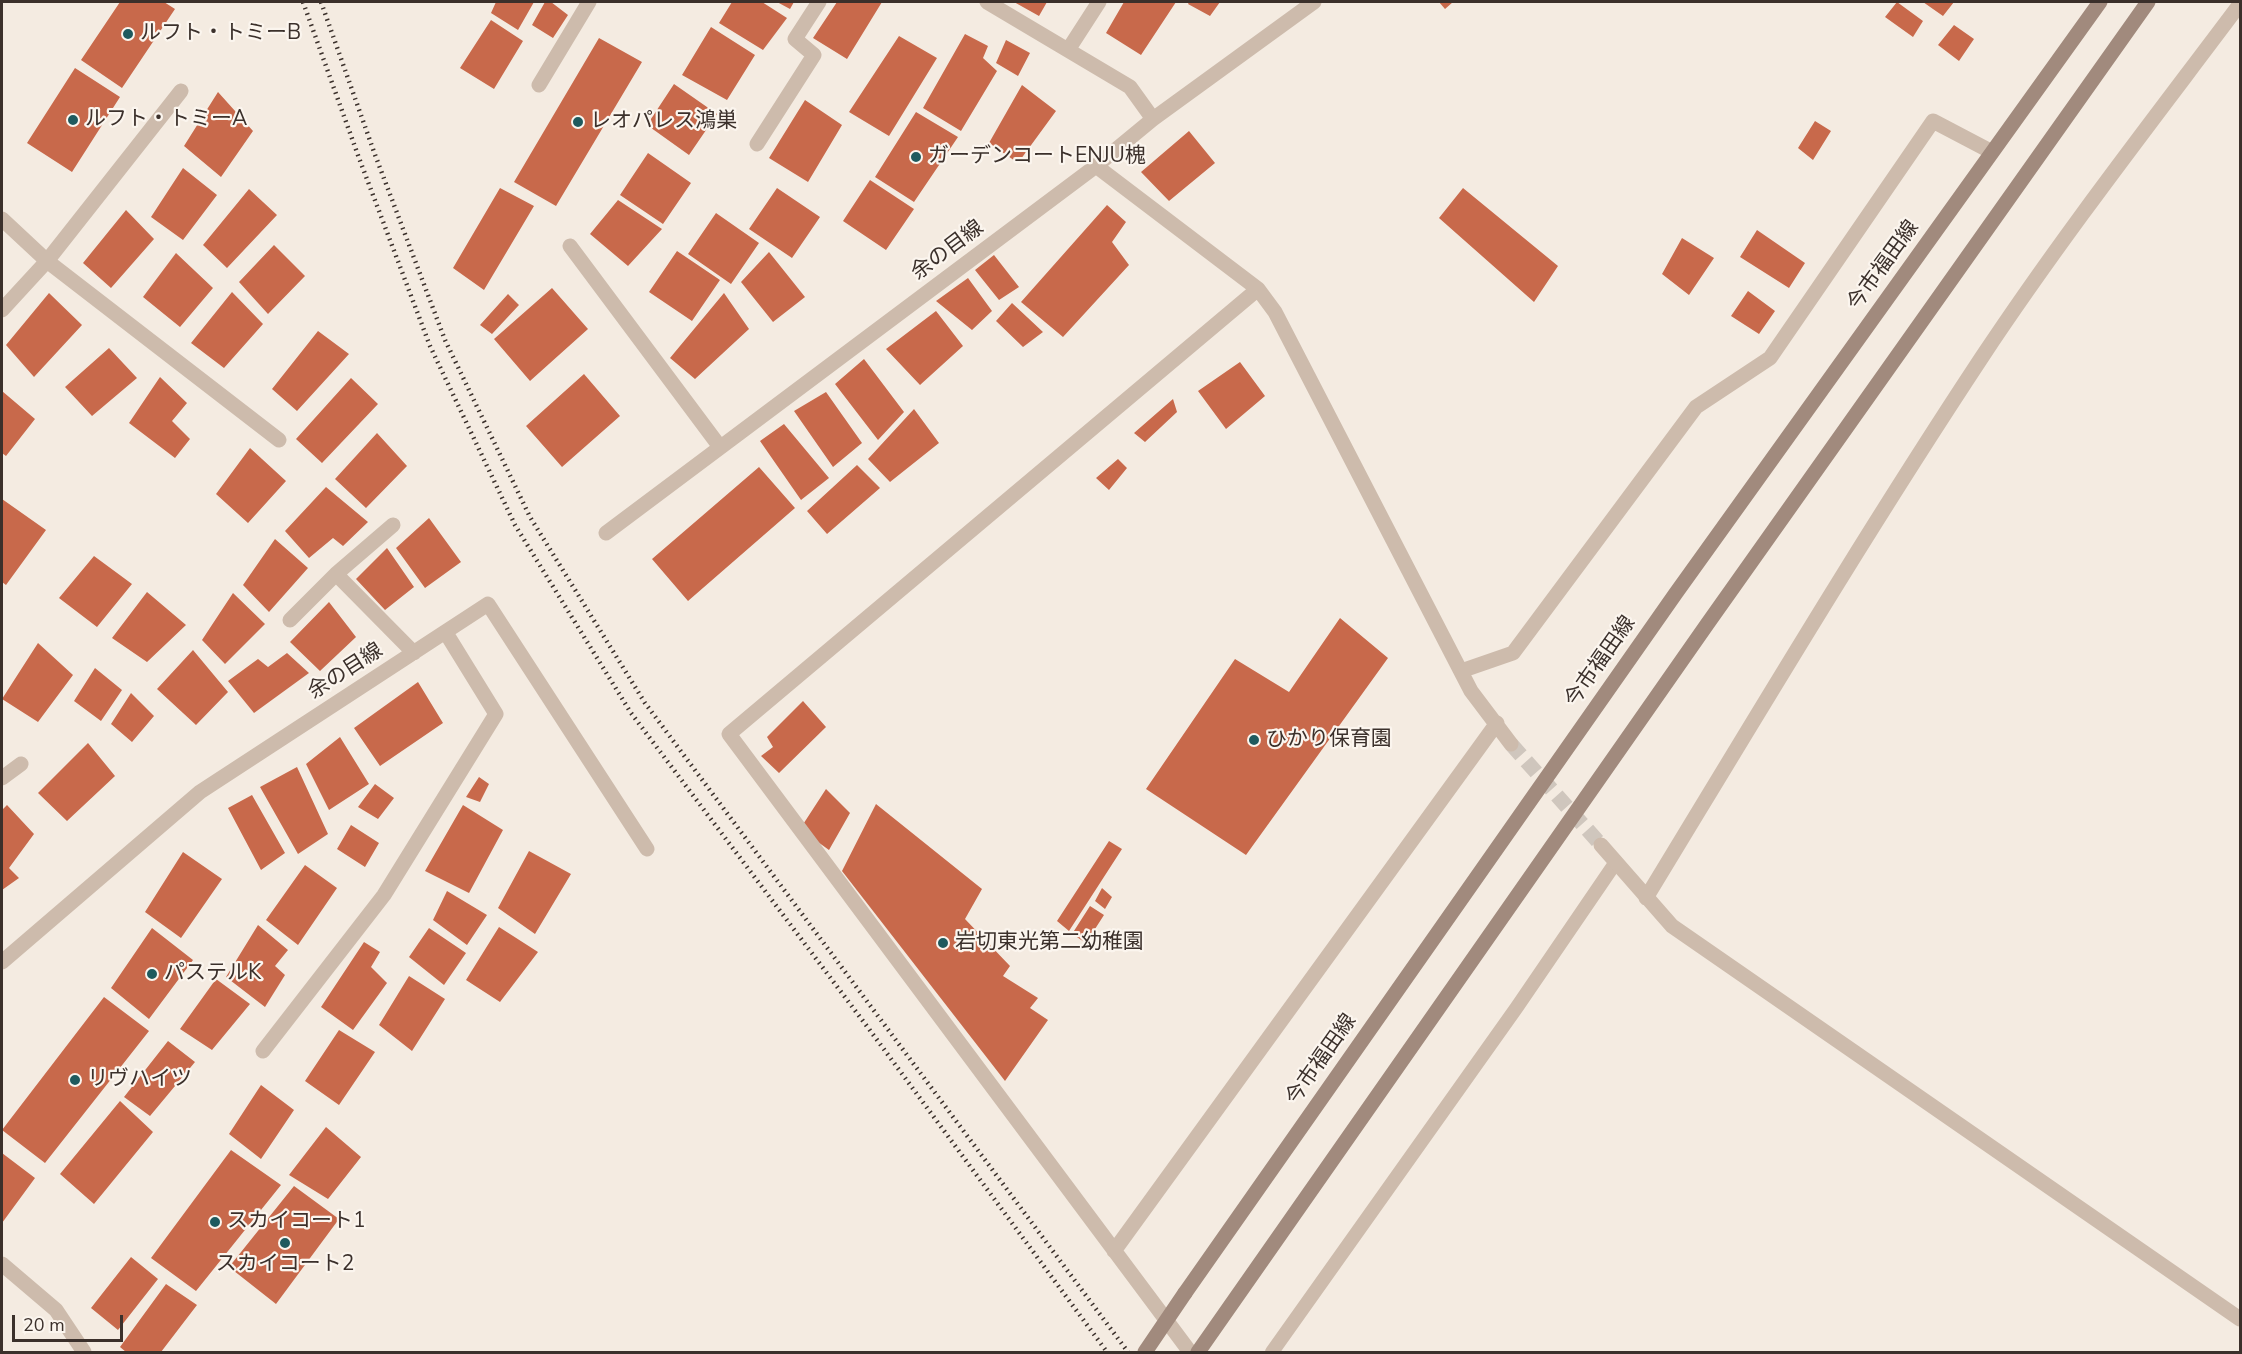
<!DOCTYPE html>
<html>
<head>
<meta charset="utf-8">
<style>
	body { margin:0 }
	#map { position:relative; width:2242px; height:1354px; overflow:hidden; background:#f4ebe1; font-family:"Nunito Sans",sans-serif }
	canvas { display:block }
	.frame { position:absolute; inset:0; border:3px solid #3b302b; pointer-events:none }
	.scale { position:absolute; left:12px; top:1315px; width:111px; height:27px; box-sizing:border-box; border:3px solid #3b302b; border-top:0; padding-left:8px; font-size:18px; line-height:21px; white-space:nowrap; color:#3b302b; -webkit-text-stroke:4px #fbf5ee; paint-order:stroke }
</style>
</head>
<body>
<div id="map">
<canvas width="2242" height="1354"></canvas>
<div class="frame"></div>
<div class="scale">20 m</div>
</div>
<script>
const context = document.querySelector('canvas').getContext('2d');
context.lineJoin = 'round';
function paint(path, color) { context.fillStyle = color; context.fill(path, 'evenodd'); }
function strokePath(path, color, width, dash) { context.strokeStyle = color; context.lineWidth = width; context.lineCap = dash ? 'butt' : 'round'; context.setLineDash(dash || []); context.stroke(path); }
function label(font, color, halo, rows, align = 'center') {
  context.font = font + ' "Nunito Sans","Noto Sans JP",sans-serif'; context.lineWidth = 4.5; context.setLineDash([]); context.textBaseline = 'middle'; context.strokeStyle = halo; context.fillStyle = color; for (const [text, x, y, turn = 0] of rows) {
    context.save(); context.translate(x, y); context.rotate((+turn || 0) * Math.PI / 180); context.textAlign = isNaN(turn) ? turn : align; if (halo) context.strokeText(text, 0, 0); context.fillText(text, 0, 0); context.restore();
  }
}
paint(new Path2D(`
	M 120,2 L 164,2 L 175,9 L 122,88 L 81,60 Z
	M 496,2 L 534,2 L 518,30 L 491,13 Z
	M 545,2 L 551,2 L 568,15 L 553,38 L 532,25 Z
	M 732,2 L 762,2 L 787,18 L 763,50 L 719,23 Z
	M 777,2 L 794,2 L 790,9 Z
	M 837,2 L 882,2 L 847,59 L 813,38 Z
	M 1014,2 L 1047,2 L 1039,16 Z
	M 1124,2 L 1176,2 L 1141,55 L 1106,33 Z
	M 1189,2 L 1220,2 L 1210,16 L 1188,4 Z
	M 1439,2 L 1453,2 L 1445,9 Z
	M 1897,2 L 1923,21 L 1913,37 L 1885,17 Z
	M 1923,2 L 1954,2 L 1943,16 Z
	M 491,20 L 523,41 L 494,89 L 460,68 Z
	M 1954,25 L 1974,39 L 1959,61 L 1938,45 Z
	M 711,27 L 755,55 L 727,100 L 682,75 Z
	M 965,34 L 988,46 L 983,58 L 997,71 L 961,131 L 923,108 Z
	M 899,36 L 937,58 L 889,136 L 849,112 Z
	M 599,38 L 642,62 L 556,206 L 514,182 Z
	M 1006,40 L 1030,53 L 1018,76 L 996,63 Z
	M 75,68 L 120,97 L 72,172 L 27,143 Z
	M 674,84 L 717,114 L 689,155 L 647,125 Z
	M 1022,85 L 1056,111 L 1018,163 L 989,143 Z
	M 218,92 L 253,131 L 221,177 L 184,146 Z
	M 805,100 L 842,125 L 808,182 L 769,158 Z
	M 916,112 L 958,137 L 914,202 L 875,177 Z
	M 1815,121 L 1831,131 L 1813,160 L 1798,148 Z
	M 1189,131 L 1215,163 L 1169,201 L 1141,172 Z
	M 648,153 L 691,183 L 663,224 L 620,195 Z
	M 183,168 L 217,195 L 183,240 L 151,217 Z
	M 870,180 L 914,209 L 886,250 L 843,221 Z
	M 500,188 L 534,206 L 484,290 L 453,268 Z
	M 777,188 L 820,217 L 792,258 L 749,229 Z
	M 1463,188 L 1558,266 L 1534,302 L 1439,218 Z
	M 249,189 L 277,215 L 227,268 L 203,245 Z
	M 618,200 L 662,229 L 628,266 L 590,234 Z
	M 1107,205 L 1126,222 L 1112,242 L 1129,265 L 1063,337 L 1021,302 Z
	M 126,210 L 154,239 L 111,288 L 83,263 Z
	M 716,213 L 759,243 L 731,284 L 688,254 Z
	M 1757,230 L 1805,263 L 1789,288 L 1740,257 Z
	M 1682,238 L 1714,258 L 1689,295 L 1662,274 Z
	M 274,245 L 305,276 L 268,314 L 239,282 Z
	M 677,251 L 720,280 L 692,321 L 649,292 Z
	M 769,252 L 805,297 L 773,322 L 741,282 Z
	M 176,253 L 213,288 L 180,327 L 143,297 Z
	M 994,255 L 1019,287 L 999,300 L 975,270 Z
	M 968,278 L 992,311 L 972,330 L 936,301 Z
	M 552,288 L 588,329 L 530,381 L 494,339 Z
	M 1748,291 L 1775,311 L 1759,334 L 1731,316 Z
	M 232,292 L 263,324 L 224,368 L 191,343 Z
	M 49,293 L 82,325 L 34,377 L 6,345 Z
	M 724,293 L 749,329 L 695,379 L 670,358 Z
	M 508,294 L 519,305 L 492,334 L 480,325 Z
	M 1012,303 L 1043,332 L 1023,347 L 996,321 Z
	M 936,311 L 963,346 L 920,385 L 886,349 Z
	M 318,331 L 349,354 L 297,411 L 272,389 Z
	M 109,348 L 137,378 L 92,416 L 65,387 Z
	M 864,359 L 904,412 L 878,440 L 835,384 Z
	M 1240,362 L 1265,396 L 1226,429 L 1198,391 Z
	M 584,374 L 620,416 L 562,467 L 526,426 Z
	M 160,377 L 187,403 L 172,421 L 190,439 L 175,458 L 129,423 Z
	M 351,378 L 378,404 L 322,463 L 296,439 Z
	M 2,391 L 35,419 L 6,456 L 2,453 Z
	M 826,392 L 862,443 L 833,467 L 794,411 Z
	M 1173,399 L 1177,412 L 1145,442 L 1134,433 Z
	M 914,409 L 939,443 L 890,482 L 868,459 Z
	M 784,424 L 829,478 L 801,500 L 760,441 Z
	M 377,433 L 407,466 L 366,508 L 335,479 Z
	M 250,448 L 286,481 L 248,523 L 216,494 Z
	M 1118,459 L 1127,468 L 1109,490 L 1096,478 Z
	M 857,465 L 880,488 L 827,534 L 807,511 Z
	M 759,467 L 795,508 L 688,601 L 652,559 Z
	M 326,487 L 368,522 L 343,546 L 333,538 L 309,558 L 285,531 Z
	M 2,499 L 46,530 L 6,585 L 2,582 Z
	M 429,518 L 461,562 L 425,588 L 396,548 Z
	M 275,539 L 308,568 L 269,612 L 243,585 Z
	M 387,548 L 414,587 L 385,610 L 356,579 Z
	M 94,556 L 132,584 L 97,627 L 59,598 Z
	M 147,592 L 186,625 L 147,662 L 112,638 Z
	M 233,593 L 265,624 L 225,664 L 202,640 Z
	M 329,602 L 356,637 L 320,671 L 290,642 Z
	M 1340,618 L 1388,658 L 1246,855 L 1146,789 L 1235,659 L 1289,692 Z
	M 38,643 L 73,675 L 38,722 L 2,699 Z
	M 193,650 L 228,692 L 196,725 L 157,689 Z
	M 287,653 L 309,673 L 254,713 L 228,681 L 258,659 L 268,667 Z
	M 95,668 L 122,690 L 101,721 L 74,701 Z
	M 418,682 L 443,723 L 380,766 L 354,728 Z
	M 131,693 L 154,716 L 132,742 L 111,724 Z
	M 803,701 L 826,727 L 779,773 L 761,756 L 773,747 L 767,737 Z
	M 340,737 L 369,784 L 329,810 L 306,764 Z
	M 88,743 L 115,776 L 67,821 L 38,793 Z
	M 297,767 L 328,834 L 298,854 L 260,787 Z
	M 479,777 L 489,784 L 480,802 L 466,797 Z
	M 375,784 L 394,798 L 378,819 L 358,807 Z
	M 826,789 L 850,813 L 829,850 L 800,829 Z
	M 252,795 L 285,853 L 261,870 L 228,808 Z
	M 876,804 L 982,889 L 965,919 L 1010,966 L 1003,976 L 1038,998 L 1030,1008 L 1048,1020 L 1005,1081 L 842,871 Z
	M 7,805 L 34,834 L 9,868 L 19,878 L 2,890 L 2,810 Z
	M 463,805 L 503,830 L 469,893 L 425,871 Z
	M 351,825 L 379,843 L 365,867 L 337,849 Z
	M 1109,841 L 1122,849 L 1069,931 L 1057,921 Z
	M 529,851 L 571,874 L 535,934 L 498,908 Z
	M 183,852 L 222,879 L 181,938 L 145,912 Z
	M 305,865 L 337,888 L 298,945 L 266,920 Z
	M 1102,888 L 1112,897 L 1105,909 L 1095,901 Z
	M 447,891 L 487,915 L 467,945 L 433,920 Z
	M 1090,906 L 1104,915 L 1086,943 L 1072,934 Z
	M 258,925 L 288,950 L 275,966 L 285,975 L 265,1007 L 226,977 Z
	M 499,927 L 538,952 L 500,1002 L 466,980 Z
	M 152,928 L 193,960 L 149,1019 L 111,988 Z
	M 429,928 L 466,953 L 444,985 L 409,957 Z
	M 364,942 L 380,952 L 371,967 L 387,983 L 353,1030 L 321,1007 Z
	M 409,976 L 445,999 L 412,1051 L 379,1025 Z
	M 216,979 L 250,1004 L 212,1050 L 180,1029 Z
	M 104,997 L 149,1031 L 45,1163 L 2,1130 Z
	M 339,1030 L 375,1052 L 339,1105 L 305,1081 Z
	M 168,1041 L 195,1062 L 150,1116 L 124,1097 Z
	M 261,1085 L 294,1110 L 261,1159 L 229,1134 Z
	M 120,1101 L 153,1132 L 94,1204 L 60,1174 Z
	M 326,1127 L 361,1157 L 328,1199 L 289,1175 Z
	M 231,1150 L 281,1185 L 196,1291 L 151,1258 Z
	M 2,1153 L 35,1178 L 2,1223 Z
	M 294,1186 L 339,1219 L 276,1304 L 229,1267 Z
	M 131,1257 L 158,1279 L 118,1330 L 91,1308 Z
	M 166,1284 L 197,1305 L 161,1352 L 126,1352 L 120,1347 Z`), '#c8694b');
strokePath(new Path2D(`
	M 1511,744 L 1601,845`), '#cfc6bd', 15, [15, 8]);
strokePath(new Path2D(`
	M 1272,1352 L 1517,1007 L 1616,862`), '#cdbbac', 14);
strokePath(new Path2D(`
	M 987,2 L 1130,87 L 1153,119
	M 1068,50 L 1099,2
	M 539,85 L 589,2
	M 757,144 L 814,55 L 795,39 L 819,2
	M 1096,166 L 1258,289 L 1275,312 L 1471,691 L 1511,744
	M 2,219 L 47,261 L 279,440
	M 570,246 L 720,447
	M 2,310 L 47,261 L 181,91
	M 606,533 L 1096,166 L 1153,119 L 1314,2
	M 336,574 L 414,653
	M 290,620 L 336,574 L 393,525
	M 1461,671 L 1513,653 L 1696,407 L 1770,358 L 1933,121 L 1992,152
	M 2,778 L 21,764
	M 1601,845 L 1672,926 L 2240,1319
	M 1646,898 C 1756,717 1865,534 1982,357 C 2063,235 2153,120 2240,4
	M 2,962 L 200,792 L 488,604 L 647,849
	M 263,1051 L 384,895 L 496,714 L 446,633
	M 1114,1251 L 1497,723
	M 2,1264 L 56,1310 L 84,1352
	M 1190,1352 L 729,734 L 1258,289`), '#cdbbac', 15);
strokePath(new Path2D(`
	M 1185,1293 L 1676,593 L 2100,2
	M 1198,1352 L 1708,623 L 2148,2`), '#a18a7d', 15);
strokePath(new Path2D(`
	M 303,2 L 359,158 L 430,346 L 515,525 L 631,713 L 869,1029 L 1107,1352
	M 321,2 L 374,152 L 445,340 L 530,517 L 645,703 L 1128,1352`), '#3b302b', 4.5, [1.5, 4.5]);
strokePath(new Path2D(`
	M 1145,1352 L 1185,1293`), '#a18a7d', 15);
for (const [x, y, r, color] of [
	[128,34,6,"#1f5a5e"],
	[73,120,6,"#1f5a5e"],
	[578,122,6,"#1f5a5e"],
	[916,157,6,"#1f5a5e"],
	[1254,740,6,"#1f5a5e"],
	[943,943,6,"#1f5a5e"],
	[152,974,6,"#1f5a5e"],
	[75,1080,6,"#1f5a5e"],
	[215,1222,6,"#1f5a5e"],
	[285,1243,6,"#1f5a5e"]
]) { const dot = new Path2D(); dot.arc(x, y, r, 0, 2 * Math.PI); context.fillStyle = color; context.fill(dot); strokePath(dot, '#fbf5ee', 2); }
label('21px', '#3b302b', '#fbf5ee', [
	["ルフト・トミーB",140,34],
	["ルフト・トミーA",85,120],
	["レオパレス鴻巣",590,122],
	["ガーデンコートENJU槐",928,157],
	["ひかり保育園",1266,740],
	["岩切東光第二幼稚園",955,943],
	["パステルK",164,974],
	["リヴハイツ",87,1080],
	["スカイコート1",227,1222],
	["スカイコート2",285,1265,"center"]
], 'left');
label('21px', '#3b302b', '#fbf5ee', [
	["余の目線",948,251,-37],
	["今市福田線",1884,266,-54],
	["今市福田線",1601,662,-55],
	["余の目線",346,672,-33],
	["今市福田線",1322,1060,-55]
]);
</script>
</body>
</html>
